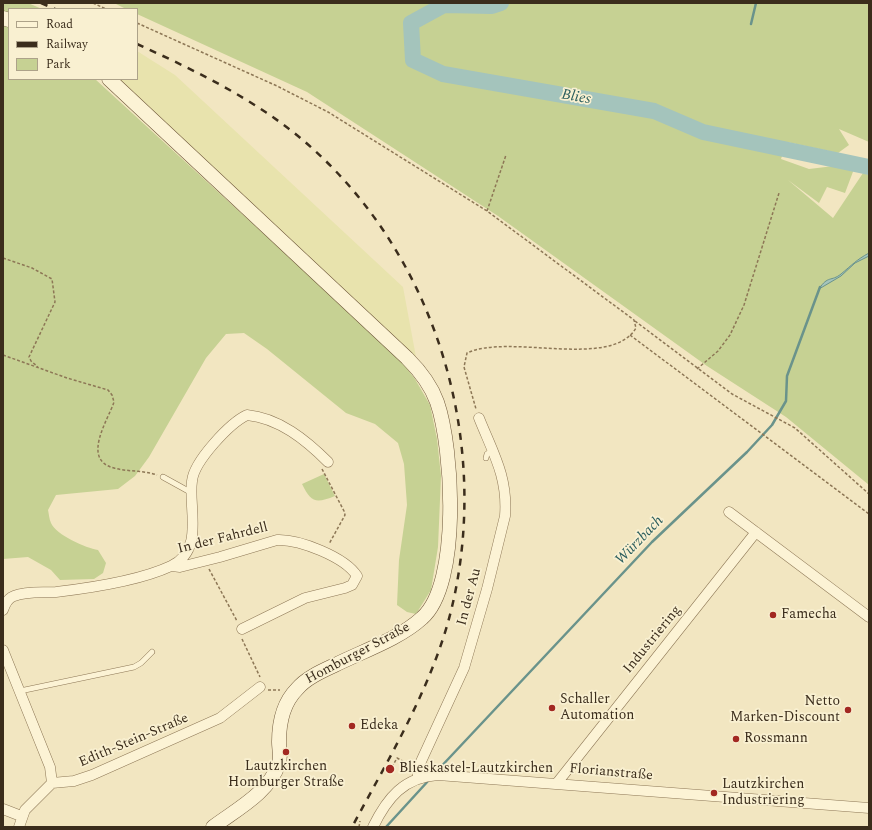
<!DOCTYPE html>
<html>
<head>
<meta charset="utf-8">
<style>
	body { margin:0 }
	#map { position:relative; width:872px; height:830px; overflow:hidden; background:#f2e6c1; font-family:Spectral,serif }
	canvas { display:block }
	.frame { position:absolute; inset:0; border:4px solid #3b2d1c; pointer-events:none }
	.legend { position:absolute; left:8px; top:8px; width:130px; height:72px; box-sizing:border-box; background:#f9f0d1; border:1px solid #ada289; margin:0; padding:5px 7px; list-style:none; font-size:12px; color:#3b2d1c }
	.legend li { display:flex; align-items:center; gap:8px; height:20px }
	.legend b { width:20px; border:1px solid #ada289 }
</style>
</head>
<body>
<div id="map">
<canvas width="872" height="830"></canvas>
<div class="frame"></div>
<ul class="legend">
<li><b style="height:5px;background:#fcf3d5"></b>Road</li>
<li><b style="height:5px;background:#3b2d1c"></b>Railway</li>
<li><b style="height:11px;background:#c6d193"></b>Park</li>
</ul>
</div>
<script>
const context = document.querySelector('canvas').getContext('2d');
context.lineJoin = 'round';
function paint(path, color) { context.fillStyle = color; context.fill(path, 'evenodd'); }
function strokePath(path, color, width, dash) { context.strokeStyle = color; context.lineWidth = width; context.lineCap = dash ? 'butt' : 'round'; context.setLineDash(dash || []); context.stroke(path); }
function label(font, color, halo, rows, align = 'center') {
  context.font = font + ' Spectral,serif'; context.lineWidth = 3.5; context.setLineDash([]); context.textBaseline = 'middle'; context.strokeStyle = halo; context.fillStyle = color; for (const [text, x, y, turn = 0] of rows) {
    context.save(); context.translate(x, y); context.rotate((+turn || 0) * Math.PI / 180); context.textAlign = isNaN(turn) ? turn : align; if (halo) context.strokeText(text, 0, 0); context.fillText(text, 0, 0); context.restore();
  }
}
paint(new Path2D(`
	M 137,51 L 175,75 L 403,287 L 416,357 L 116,79 L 137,79 Z`), '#e8e3ad');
paint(new Path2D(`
	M 3,3 L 28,3 L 42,9 L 9,9 L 9,79 L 95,79 L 398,357 L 415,379 L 430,405 L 437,439 L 441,476 L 438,547 L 431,590 L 416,614 L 407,612 L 397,605 L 399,560 L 407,505 L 404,464 L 398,443 L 375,424 L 346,413 L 267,349 L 244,333 L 226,334 L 206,358 L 149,457 L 135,476 L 118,489 L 56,495 L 48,510 C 49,514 49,519 51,523 C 56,535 86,548 98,550 L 106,563 L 103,573 L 94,579 L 60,580 L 51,570 L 28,557 L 3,559 Z
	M 114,3 L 869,3 L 869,142 L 839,129 L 849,145 L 838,153 L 787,142 L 781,159 L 809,169 L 834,166 L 854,169 L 845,193 L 827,187 L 819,203 L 788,180 L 833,218 L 863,173 L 869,175 L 869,485 L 786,417 L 707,366 L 498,216 L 307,92 L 137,14 L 137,9 L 126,9 Z
	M 324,474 L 335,496 C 315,504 311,502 302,484 Z`), '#c6d193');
const water = new Path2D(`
	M 869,253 L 869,256 L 855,263 L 841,276 L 819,289 C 828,275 831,282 841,274 C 852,265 856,260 869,253 Z`);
paint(water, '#a4c4bc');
strokePath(water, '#6a938b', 1);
strokePath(new Path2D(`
	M 751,24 L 756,3
	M 436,772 L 652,542 L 747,452 L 772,425 L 786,401 L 787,376 L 820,287
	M 386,827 L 429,780`), '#6a938b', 2.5);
strokePath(new Path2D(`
	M 501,3 L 492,6 L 444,5 L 411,23 L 413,60 L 443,74 L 654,111 L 703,132 L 869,167`), '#a4c4bc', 16);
const lane = new Path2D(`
	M 486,458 L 487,454 L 492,451
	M 163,477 L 192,493
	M 20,691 L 134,667 L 141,663 L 152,652`);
const street = new Path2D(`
	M 729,512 L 869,617
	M 172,566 L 180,567 L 220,557 L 277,540 C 299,539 345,557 357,576 L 352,585 L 345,588 L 305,598 L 242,629
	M 3,610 C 5,604 8,598 14,596 C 27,591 42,593 56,592 C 90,588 139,581 171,566 C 205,550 188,508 192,481 C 194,461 230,423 247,415 C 279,418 306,440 328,462
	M 3,650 L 50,767 L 52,783
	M 418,777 L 418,768 L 464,668 L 487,589 L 505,516 C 508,477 493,453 479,418
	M 52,783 L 74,781 L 92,775 L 220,718 L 260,687
	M 557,783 L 756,532
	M 3,809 L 21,816
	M 19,827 L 25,810 L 52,783
	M 373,827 C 387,798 404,777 438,775 L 869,808`);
const secondary = new Path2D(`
	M 3,18 L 9,20
	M 109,79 L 407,358 C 420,371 431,385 437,402 C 453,448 461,584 422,618 C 399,639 363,651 335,665 C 322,671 306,678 297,689 C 283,703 279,722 279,742 C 279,749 281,756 279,763 C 269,793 237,809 213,827`);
strokePath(lane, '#8d7756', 6);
strokePath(street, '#8d7756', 11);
strokePath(secondary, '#6f583a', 15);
strokePath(new Path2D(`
	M 93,3 L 106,9
	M 137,23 L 277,86 L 328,112 L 487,211 L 634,320 L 636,328 C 611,370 509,333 467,353 L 464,367 L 476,409
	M 487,211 L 506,155
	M 3,258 L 32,268 L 52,279 L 55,302 L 29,357 L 31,361 L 38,367
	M 635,321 L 732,394 L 795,428 L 869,494
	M 630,335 L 869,514
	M 3,355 L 67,378 L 108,390 L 112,395 L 114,402 C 108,420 81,460 114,468 C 128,472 143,470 157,475
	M 697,369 L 718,351 L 730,335 L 744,305 L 779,193
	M 322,469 L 344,511 L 345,515 L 329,544
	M 209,569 L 237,621
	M 242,639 L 260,677
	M 268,690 L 280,690
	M 392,767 L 397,758 L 410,765
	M 359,827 L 360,821`), '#8d7756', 1.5, [3, 2]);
strokePath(lane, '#fcf3d5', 5);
strokePath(street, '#fcf3d5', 10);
strokePath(secondary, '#fcf3d5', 14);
strokePath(new Path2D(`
	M 41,3 L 55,9
	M 137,44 C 194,70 250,97 298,136 C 435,249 493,440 451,611 C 432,687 389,758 352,827`), '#3b2d1c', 2.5, [7, 7]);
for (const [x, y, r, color] of [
	[773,615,4,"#a22821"],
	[552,708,4,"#a22821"],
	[848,710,4,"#a22821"],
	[352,726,4,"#a22821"],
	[736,739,4,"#a22821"],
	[286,752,4,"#a22821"],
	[390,769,5,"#a22821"],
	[714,793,4,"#a22821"]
]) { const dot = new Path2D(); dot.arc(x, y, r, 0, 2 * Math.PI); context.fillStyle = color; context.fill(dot); strokePath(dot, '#f9f0d1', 1.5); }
label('14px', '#3b2d1c', '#f9f0d1', [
	["In der Fahrdell",223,539,-14],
	["In der Au",470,597,-75],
	["Industriering",653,640,-51],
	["Homburger Straße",358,654,-28],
	["Edith-Stein-Straße",134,741,-23],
	["Florianstraße",611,773,5]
]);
label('14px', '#3b2d1c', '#f9f0d1', [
	["Famecha",781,615],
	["Schaller",560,700],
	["Automation",560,716],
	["Netto",840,702,"right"],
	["Marken-Discount",840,718,"right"],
	["Edeka",360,726],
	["Rossmann",744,739],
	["Lautzkirchen",286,767,"center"],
	["Homburger Straße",286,783,"center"],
	["Blieskastel-Lautzkirchen",399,769],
	["Lautzkirchen",722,785],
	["Industriering",722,801]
], 'left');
label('italic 15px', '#2a5d5d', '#f9f0d1', [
	["Blies",576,98,10],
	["Würzbach",640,541,-46]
]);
</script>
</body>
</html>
